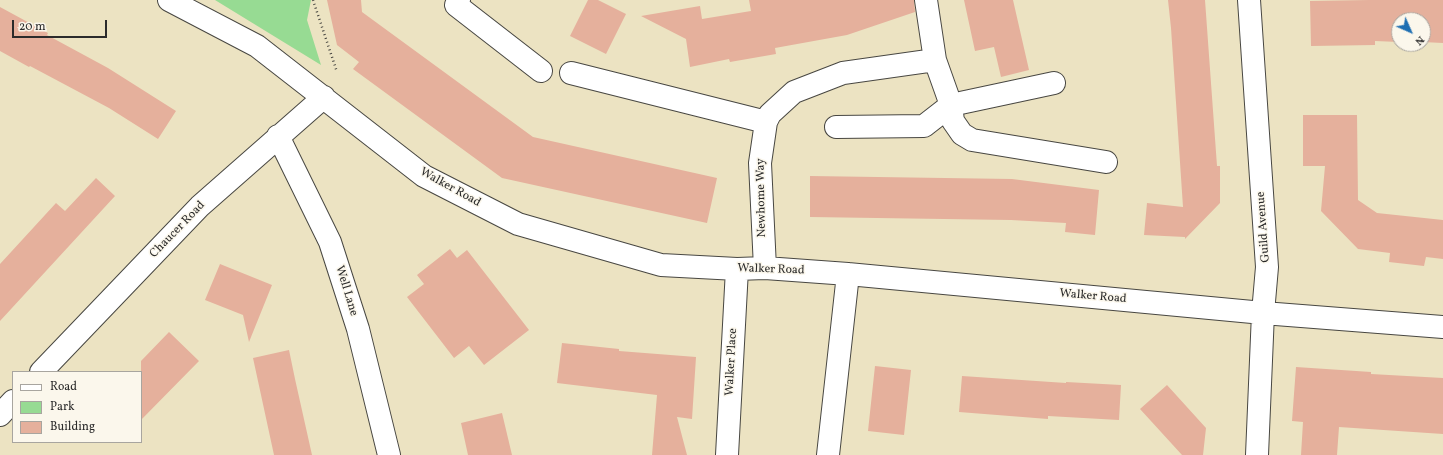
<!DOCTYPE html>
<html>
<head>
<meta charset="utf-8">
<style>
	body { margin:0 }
	#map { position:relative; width:1443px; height:455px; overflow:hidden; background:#ece3c2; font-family:Vollkorn,serif }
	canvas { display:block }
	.legend { position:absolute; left:12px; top:371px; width:130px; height:72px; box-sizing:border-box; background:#fbf7ec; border:1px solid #a8a59f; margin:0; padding:5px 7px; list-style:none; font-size:12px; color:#2b2b2b }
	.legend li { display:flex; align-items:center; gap:8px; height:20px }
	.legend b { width:20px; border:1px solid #a8a59f }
	.north { position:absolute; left:1391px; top:12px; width:40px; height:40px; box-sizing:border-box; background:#fbf7ec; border:1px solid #a8a59f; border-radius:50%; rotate:135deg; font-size:11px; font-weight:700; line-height:16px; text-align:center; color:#2b2b2b }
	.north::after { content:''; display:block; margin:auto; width:14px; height:18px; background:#1f6fb2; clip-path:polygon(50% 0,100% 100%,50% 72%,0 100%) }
	.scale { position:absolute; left:12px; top:20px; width:95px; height:18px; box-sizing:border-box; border:2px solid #2b2b2b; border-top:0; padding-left:5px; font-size:12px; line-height:14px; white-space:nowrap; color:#2b2b2b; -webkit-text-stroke:3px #fbf7ec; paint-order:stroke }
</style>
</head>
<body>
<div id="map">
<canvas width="1443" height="455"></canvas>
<ul class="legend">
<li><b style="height:5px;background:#fff"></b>Road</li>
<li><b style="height:11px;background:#97db93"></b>Park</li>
<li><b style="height:11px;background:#e5b09c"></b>Building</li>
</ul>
<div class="north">N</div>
<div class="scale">20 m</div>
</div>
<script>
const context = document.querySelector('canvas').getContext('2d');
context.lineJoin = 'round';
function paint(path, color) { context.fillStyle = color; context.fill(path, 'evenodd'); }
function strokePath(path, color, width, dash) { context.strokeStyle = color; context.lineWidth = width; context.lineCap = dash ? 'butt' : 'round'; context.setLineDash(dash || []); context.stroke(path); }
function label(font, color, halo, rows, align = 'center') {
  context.font = font + ' Vollkorn,serif'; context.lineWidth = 3; context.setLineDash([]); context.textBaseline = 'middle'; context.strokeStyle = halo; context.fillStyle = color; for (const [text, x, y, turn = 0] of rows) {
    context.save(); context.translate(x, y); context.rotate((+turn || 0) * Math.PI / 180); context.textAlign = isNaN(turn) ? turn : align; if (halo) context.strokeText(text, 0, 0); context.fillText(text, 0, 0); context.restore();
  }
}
paint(new Path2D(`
	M 215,0 L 311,0 L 307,20 L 321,65 Z`), '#97db93');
paint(new Path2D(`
	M 327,0 L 361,0 L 362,12 L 533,137 L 717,178 L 707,223 L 502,178 L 353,69 L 359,62 L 337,45 Z
	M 588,0 L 598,0 L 626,14 L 606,54 L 570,36 Z
	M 749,0 L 914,0 L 915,12 L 847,35 L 775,48 L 776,54 L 730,62 L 729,59 L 690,67 L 686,39 L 641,16 L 700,6 L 702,19 L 751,11 Z
	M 964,0 L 1013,0 L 1029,70 L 1001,77 L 994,47 L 975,51 Z
	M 1168,0 L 1205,0 L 1217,166 L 1220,166 L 1220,203 L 1185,239 L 1185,237 L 1144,235 L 1147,203 L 1183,207 L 1171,28 Z
	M 1369,0 L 1443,0 L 1443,43 L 1423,42 L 1423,20 L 1399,20 L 1399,42 L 1375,41 L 1375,45 L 1311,46 L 1310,1 Z
	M 0,7 L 48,33 L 47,35 L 108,68 L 176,111 L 158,139 L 109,108 L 30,66 L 29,67 L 0,51 Z
	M 1303,115 L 1357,115 L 1358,200 L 1377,213 L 1443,220 L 1443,259 L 1426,257 L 1424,266 L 1389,262 L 1390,253 L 1358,249 L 1321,211 L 1325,166 L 1303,166 Z
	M 810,176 L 1012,179 L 1099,190 L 1095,235 L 1065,232 L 1066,223 L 1011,220 L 810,217 Z
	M 96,178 L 115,196 L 0,321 L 0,264 L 56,203 L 65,211 Z
	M 450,249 L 457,258 L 467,250 L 529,330 L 484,365 L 469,346 L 454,358 L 407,297 L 424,284 L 417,275 Z
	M 220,264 L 272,285 L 249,342 L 243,315 L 205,300 Z
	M 169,332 L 199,361 L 141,420 L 141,361 Z
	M 562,343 L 619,349 L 619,351 L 696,357 L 692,419 L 677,417 L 687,455 L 652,455 L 657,395 L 557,383 Z
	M 289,350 L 295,379 L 312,455 L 274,455 L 253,358 Z
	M 875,366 L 911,370 L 904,435 L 868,431 Z
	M 1296,367 L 1371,372 L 1371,374 L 1443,378 L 1443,434 L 1339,427 L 1337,455 L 1301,455 L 1303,422 L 1292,421 Z
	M 962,376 L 1066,383 L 1066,382 L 1121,385 L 1119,420 L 1048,416 L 1048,419 L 959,412 Z
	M 1167,385 L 1206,428 L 1203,455 L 1182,455 L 1140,409 Z
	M 502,413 L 512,455 L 468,455 L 461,423 Z`), '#e5b09c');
const minor = new Path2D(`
	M 169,0 L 257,46 L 424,176 L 518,224 L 661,265 L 737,269 L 765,268 L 848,274 L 1263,313 L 1443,327
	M 459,0 L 456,5 L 541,71
	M 926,0 L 935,60 L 951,105 L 953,121 L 962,134 L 972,140 L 1106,162
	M 1249,0 L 1267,267 L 1263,313 L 1257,455
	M 571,73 L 766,122
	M 836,127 L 924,126 L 951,105 L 1054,83
	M 278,136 L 330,242 L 358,329 L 389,455
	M 765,268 L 760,163 L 766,122 L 770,114 L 794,92 L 843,73 L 935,60
	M 41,372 L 200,206 L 324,97
	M 0,415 L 13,401
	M 727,455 L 737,269
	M 828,455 L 848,274`);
strokePath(minor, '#484742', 24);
strokePath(new Path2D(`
	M 313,0 L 337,72`), '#484742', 2.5, [1, 3]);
strokePath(minor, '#fff', 22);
label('12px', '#2b2b2b', '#fbf7ec', [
	["Walker Road",450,188,29],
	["Newhome Way",762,198,-91],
	["Guild Avenue",1264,227,-94],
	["Chaucer Road",178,230,-46],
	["Walker Road",771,270,2],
	["Well Lane",346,291,73],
	["Walker Road",1093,297,5],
	["Walker Place",732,362,-87]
]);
</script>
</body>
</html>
